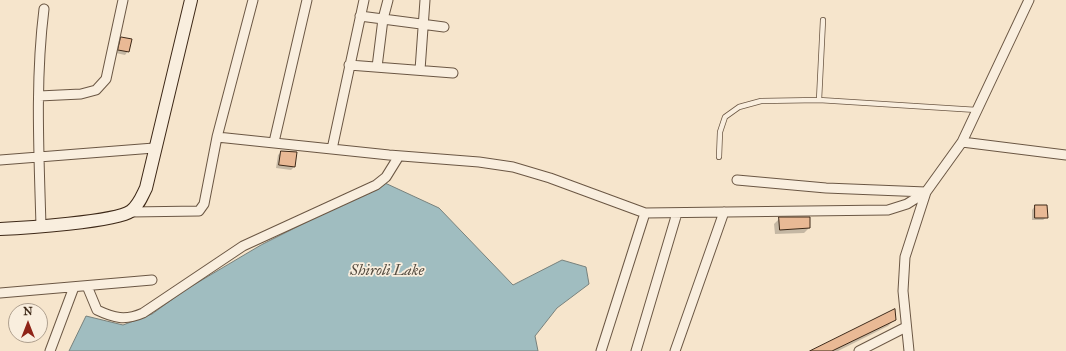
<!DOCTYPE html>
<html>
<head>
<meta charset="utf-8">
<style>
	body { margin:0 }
	#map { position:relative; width:1066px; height:351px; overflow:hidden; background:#f6e5cc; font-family:"IM FELL Great Primer",serif }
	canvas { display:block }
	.north { position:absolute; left:8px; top:303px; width:40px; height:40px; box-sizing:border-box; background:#f9eede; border:1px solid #ae9f8e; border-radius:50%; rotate:0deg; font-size:11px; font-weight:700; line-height:16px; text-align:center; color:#3d2817 }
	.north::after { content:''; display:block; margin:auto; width:14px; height:18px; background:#8f2418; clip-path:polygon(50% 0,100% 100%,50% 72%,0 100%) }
</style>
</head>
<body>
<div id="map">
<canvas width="1066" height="351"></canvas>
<div class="north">N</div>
</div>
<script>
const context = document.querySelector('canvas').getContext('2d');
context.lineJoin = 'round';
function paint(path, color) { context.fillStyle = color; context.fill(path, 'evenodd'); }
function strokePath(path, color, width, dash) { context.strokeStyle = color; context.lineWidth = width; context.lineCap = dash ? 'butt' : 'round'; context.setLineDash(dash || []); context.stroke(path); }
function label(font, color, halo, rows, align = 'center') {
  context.font = font + ' "IM FELL Great Primer",serif'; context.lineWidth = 3.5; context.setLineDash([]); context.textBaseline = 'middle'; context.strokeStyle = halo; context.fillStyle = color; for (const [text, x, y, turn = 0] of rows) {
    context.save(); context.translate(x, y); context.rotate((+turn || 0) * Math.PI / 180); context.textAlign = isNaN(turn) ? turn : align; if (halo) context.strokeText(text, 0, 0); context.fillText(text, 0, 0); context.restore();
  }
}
const water = new Path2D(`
	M 385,183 L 439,208 L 513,285 L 562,260 L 586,267 L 589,284 L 557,308 L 535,336 L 538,351 L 69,351 L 86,316 L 123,325 L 152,314 L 185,290 L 261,245 Z`);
paint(water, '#a0bdc0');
strokePath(water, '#78817c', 1);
paint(new Path2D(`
	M 122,38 L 128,51 L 125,55 L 116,53 L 118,41 Z
	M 281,152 L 294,167 L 291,170 L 276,168 L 278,155 Z
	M 1035,206 L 1046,206 L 1047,217 L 1043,220 L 1032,220 L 1032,210 Z
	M 780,218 L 809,228 L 804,233 L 775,234 L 774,224 Z
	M 895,319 L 888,326 L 838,351 L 813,351 Z`), '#0003');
const building = new Path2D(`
	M 121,37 L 132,39 L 129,52 L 118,50 Z
	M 281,151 L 297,152 L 295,167 L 279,165 Z
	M 1035,205 L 1047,205 L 1048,218 L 1035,218 Z
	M 779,217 L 810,217 L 810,228 L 780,230 Z
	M 895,309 L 896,320 L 832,351 L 810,351 Z`);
paint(building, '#e9b995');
strokePath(building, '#3d2817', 1);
const lane = new Path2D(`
	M 819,100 L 823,20
	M 719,157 L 720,132 L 725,117 L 739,107 L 761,101 L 819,100 L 977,110`);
const street = new Path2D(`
	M 360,16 L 444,27
	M 349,65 L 453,73
	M 377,67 L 383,19 L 388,0
	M 420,70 L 425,0
	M 39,96 L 81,94 L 96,90 L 106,79 L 123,0
	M 217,137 L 389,155 L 479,162 L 513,167 L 550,178 L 645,213 L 888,210 L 907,204 L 926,192 L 962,142 L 1029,0
	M 274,142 L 307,0
	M 962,142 L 1066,155
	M 332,149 L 364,0
	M 0,160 L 154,148
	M 737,180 L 826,188 L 926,192 L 905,257 L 903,291 L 909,351
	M 131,212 L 199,211 L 204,204 L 217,137 L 253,0
	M 41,226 C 39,154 35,81 44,9
	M 87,286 L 97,310 C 114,318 125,321 143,313 L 243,246 L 376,185 L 386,177 L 399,156
	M 0,293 L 152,280
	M 50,351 L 74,287
	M 601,351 L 645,213
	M 636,351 L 677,213
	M 675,351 L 724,212
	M 859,351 L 906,327`);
const secondary = new Path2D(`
	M 0,229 C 23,228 116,222 131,211 C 139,205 142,196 146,188 L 191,0`);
strokePath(lane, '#6b5744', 6);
strokePath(street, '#6b5744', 11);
strokePath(secondary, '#3d2817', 14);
strokePath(lane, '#f9eede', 4.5);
strokePath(street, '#f9eede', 9);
strokePath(secondary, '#f9eede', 12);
label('italic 15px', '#564d41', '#f9eede', [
	["Shiroli Lake",387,271]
]);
</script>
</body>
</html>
